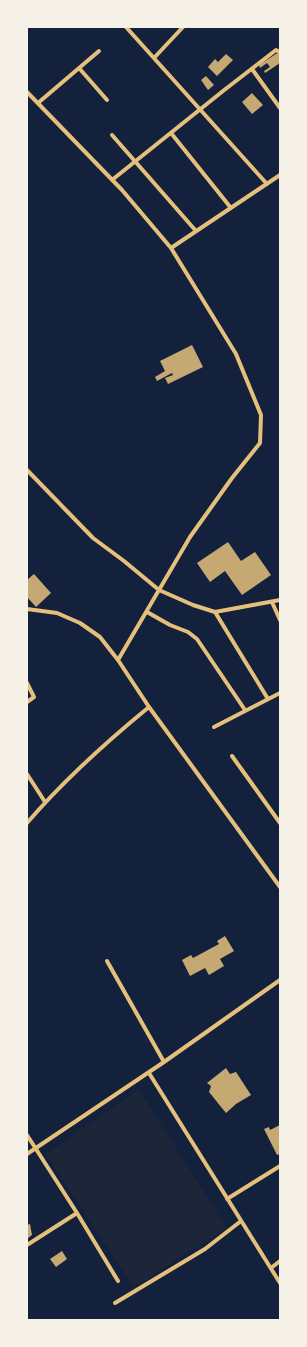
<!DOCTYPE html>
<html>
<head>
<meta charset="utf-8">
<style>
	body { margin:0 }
	#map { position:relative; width:307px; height:1347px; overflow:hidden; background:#14213d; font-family:Lato,sans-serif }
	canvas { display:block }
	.frame { position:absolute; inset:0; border:28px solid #f6f1e7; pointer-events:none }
</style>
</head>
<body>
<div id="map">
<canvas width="307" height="1347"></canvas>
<div class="frame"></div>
</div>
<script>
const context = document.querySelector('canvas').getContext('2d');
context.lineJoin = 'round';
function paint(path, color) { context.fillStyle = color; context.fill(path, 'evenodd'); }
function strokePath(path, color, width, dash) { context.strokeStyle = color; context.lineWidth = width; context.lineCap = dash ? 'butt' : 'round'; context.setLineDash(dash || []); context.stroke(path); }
paint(new Path2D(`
	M 139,1090 L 227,1228 L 134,1287 L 46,1154 Z`), '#1d2539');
paint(new Path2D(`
	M 279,52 L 280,63 L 265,73 L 264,71 L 270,67 L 267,63 L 260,68 L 259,65 Z
	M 226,54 L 233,60 L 217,76 L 208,67 L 215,59 L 218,62 Z
	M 206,76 L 214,85 L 208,90 L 201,80 Z
	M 252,93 L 263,105 L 252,114 L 242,102 Z
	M 192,345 L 203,367 L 168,384 L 165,378 L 173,375 L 172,373 L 157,381 L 155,377 L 165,371 L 160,361 Z
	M 228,542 L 241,561 L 255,552 L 271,575 L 242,595 L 225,571 L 210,582 L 197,563 Z
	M 34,574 L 51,593 L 36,607 L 27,597 L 27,580 Z
	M 225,936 L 234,951 L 220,959 L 224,966 L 209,975 L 205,968 L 190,976 L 182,960 L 191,955 L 193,958 L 219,944 L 217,941 Z
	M 226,1068 L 230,1074 L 236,1072 L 251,1095 L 236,1104 L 226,1113 L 209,1092 L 211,1086 L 207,1083 Z
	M 280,1125 L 280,1154 L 277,1155 L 264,1129 L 269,1127 L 270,1130 Z
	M 30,1224 L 32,1235 L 27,1239 L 27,1225 Z
	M 62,1251 L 67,1259 L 56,1267 L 50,1259 Z`), '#c6a872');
strokePath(new Path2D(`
	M 126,27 L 267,184
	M 154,58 L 183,27
	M 79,68 L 107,100
	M 252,69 L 280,108
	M 27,92 L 122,190 L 171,248 L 236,354 L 261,415 L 260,443 L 232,478 L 190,537 L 118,660
	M 38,103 L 99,51
	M 171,133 L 231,208
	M 112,135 L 196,231
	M 112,180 L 223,91 L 276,50 L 280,52
	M 171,248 L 280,175
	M 27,470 L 93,538 L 124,561 L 159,590 L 193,605 L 215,612 L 280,600
	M 272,602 L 280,620
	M 27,609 L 57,613 L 80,623 L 100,637 L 118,660 L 149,707 L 280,887
	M 147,612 L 170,625 L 188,632 L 197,639 L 245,710
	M 215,612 L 268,699
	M 27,683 L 34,697 L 27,702
	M 214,727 L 280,693
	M 232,756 L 280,823
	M 27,774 L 45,802
	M 27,823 C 64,780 105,743 149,707
	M 107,961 L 164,1062
	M 149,1073 L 280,1283
	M 27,1135 L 77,1213 L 118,1281
	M 27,1154 L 164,1062 L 280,980
	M 227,1199 L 280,1166
	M 27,1245 L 77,1213
	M 271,1268 L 280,1261
	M 115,1303 L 205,1249 L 241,1221`), '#e5c07b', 4);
</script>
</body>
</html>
